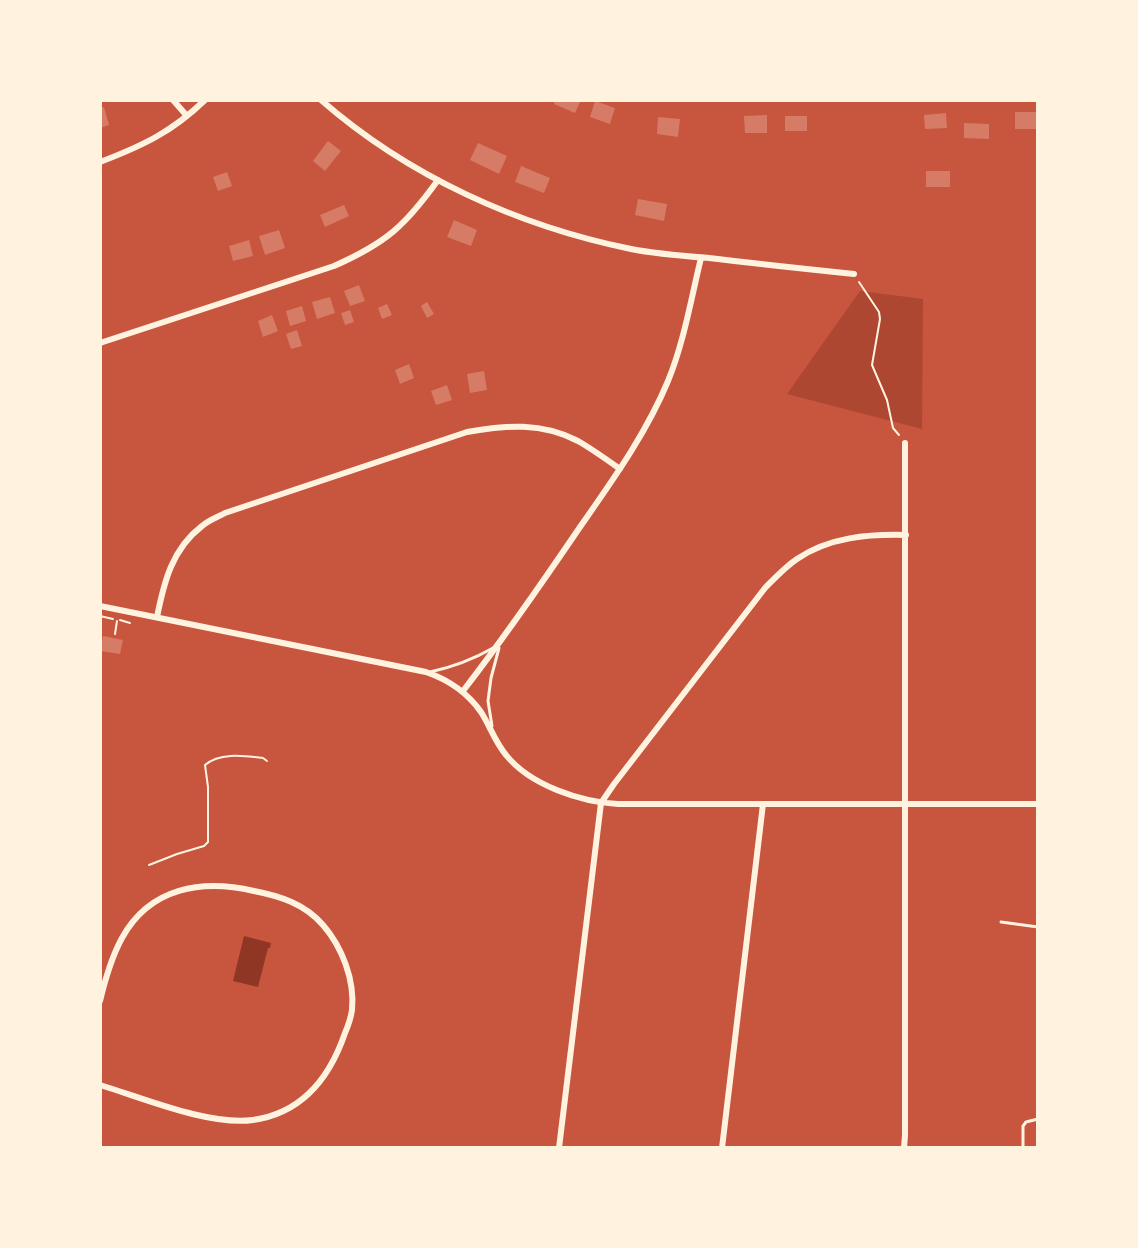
<!DOCTYPE html>
<html>
<head>
<meta charset="utf-8">
<style>
	body { margin:0 }
	#map { position:relative; width:1138px; height:1248px; overflow:hidden; background:#c8553d; font-family:"Nunito Sans",sans-serif }
	canvas { display:block }
	.frame { position:absolute; inset:0; border:102px solid #fff3e0; pointer-events:none }
</style>
</head>
<body>
<div id="map">
<canvas width="1138" height="1248"></canvas>
<div class="frame"></div>
</div>
<script>
const context = document.querySelector('canvas').getContext('2d');
context.lineJoin = 'round';
function paint(path, color) { context.fillStyle = color; context.fill(path, 'evenodd'); }
function strokePath(path, color, width, dash) { context.strokeStyle = color; context.lineWidth = width; context.lineCap = dash ? 'butt' : 'round'; context.setLineDash(dash || []); context.stroke(path); }
paint(new Path2D(`
	M 860,291 L 923,299 L 922,429 L 787,394 Z`), '#ae4732');
paint(new Path2D(`
	M 244,936 L 271,943 L 270,948 L 268,948 L 258,987 L 233,981 Z`), '#8f3625');
paint(new Path2D(`
	M 555,100 L 581,100 L 575,113 L 554,104 Z
	M 595,101 L 615,108 L 610,124 L 590,117 Z
	M 104,107 L 109,125 L 100,128 L 100,108 Z
	M 1015,112 L 1038,112 L 1038,129 L 1015,129 Z
	M 946,113 L 947,128 L 925,129 L 924,115 Z
	M 767,115 L 767,133 L 745,133 L 744,116 Z
	M 785,116 L 807,116 L 807,131 L 785,131 Z
	M 658,117 L 680,119 L 678,137 L 657,134 Z
	M 964,123 L 989,124 L 989,139 L 964,138 Z
	M 328,141 L 341,151 L 325,171 L 313,161 Z
	M 478,143 L 507,156 L 499,174 L 470,160 Z
	M 521,166 L 550,178 L 544,193 L 515,182 Z
	M 926,171 L 950,171 L 950,187 L 926,187 Z
	M 227,172 L 232,186 L 218,191 L 213,177 Z
	M 638,199 L 667,204 L 664,221 L 635,215 Z
	M 344,205 L 349,216 L 325,227 L 320,215 Z
	M 454,220 L 477,230 L 471,246 L 447,237 Z
	M 279,230 L 285,248 L 265,255 L 259,236 Z
	M 249,240 L 253,256 L 233,261 L 229,246 Z
	M 359,285 L 365,301 L 350,306 L 344,291 Z
	M 330,297 L 335,313 L 317,319 L 312,302 Z
	M 427,302 L 434,314 L 427,318 L 421,306 Z
	M 387,304 L 392,315 L 382,319 L 378,308 Z
	M 302,306 L 306,321 L 290,326 L 286,311 Z
	M 350,310 L 354,322 L 345,325 L 341,313 Z
	M 272,315 L 278,331 L 263,337 L 258,321 Z
	M 297,330 L 302,346 L 291,349 L 286,334 Z
	M 409,364 L 414,378 L 400,384 L 395,370 Z
	M 484,371 L 487,390 L 470,393 L 467,374 Z
	M 447,385 L 452,400 L 436,405 L 431,391 Z
	M 103,636 L 123,640 L 120,654 L 100,651 Z`), '#d67c66');
strokePath(new Path2D(`
	M 859,282 L 879,312 L 880,319 L 872,365 L 887,400 L 893,428 L 899,435
	M 100,616 L 113,619
	M 120,620 L 130,623
	M 115,634 L 117,621
	M 149,865 L 177,854 L 204,846 L 208,842 L 208,787 L 205,765 C 220,752 245,756 263,758 L 267,761`), '#fff3e0', 2);
strokePath(new Path2D(`
	M 430,672 C 453,667 472,660 493,648
	M 492,726 L 488,701 L 491,678 L 499,648
	M 1001,922 L 1038,927
	M 1023,1148 L 1023,1126 L 1026,1122 L 1038,1119`), '#fff3e0', 3);
strokePath(new Path2D(`
	M 173,100 L 187,116
	M 321,100 C 408,176 518,226 631,249 C 656,254 683,256 709,258 C 758,264 806,269 854,274
	M 100,162 C 142,146 172,132 205,100
	M 100,343 L 334,266 C 386,243 405,226 438,180
	M 100,606 L 426,672 C 449,680 467,692 481,712 C 490,726 495,742 506,755 C 530,785 580,802 618,804 L 1038,804
	M 157,617 C 164,582 172,549 202,526 C 209,520 218,517 225,513 L 467,432 C 505,425 542,422 578,441 C 592,449 606,459 620,469
	M 463,691 C 504,638 542,583 580,527 C 612,481 646,434 668,381 C 684,342 691,299 701,258
	M 100,1001 C 105,980 111,958 122,938 C 150,887 202,879 254,891 C 280,896 305,904 323,925 C 342,947 355,980 352,1010 C 351,1017 348,1026 345,1033 C 330,1077 302,1113 253,1120 C 209,1126 143,1098 100,1085
	M 559,1148 L 601,803 L 614,784 L 765,588 C 775,578 785,567 797,559 C 829,537 869,534 906,535
	M 722,1148 L 763,804
	M 904,1148 L 905,1135 L 905,443`), '#fff3e0', 6);
</script>
</body>
</html>
